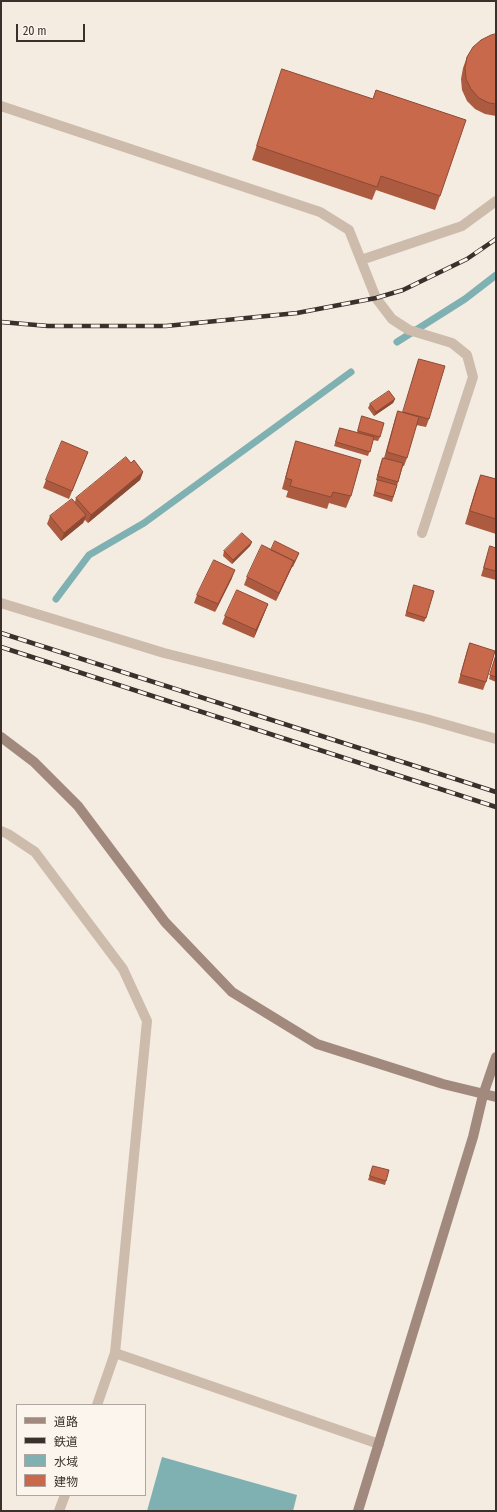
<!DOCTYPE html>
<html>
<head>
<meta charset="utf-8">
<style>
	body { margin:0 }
	#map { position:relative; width:497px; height:1512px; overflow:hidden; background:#f4ebe1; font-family:"Fira Sans Condensed","Noto Sans JP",sans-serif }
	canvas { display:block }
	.frame { position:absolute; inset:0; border:2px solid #3b302b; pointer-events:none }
	.legend { position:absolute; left:16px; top:1404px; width:130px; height:92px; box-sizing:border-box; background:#fbf5ee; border:1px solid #aea6a0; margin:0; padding:5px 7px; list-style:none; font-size:12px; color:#3b302b }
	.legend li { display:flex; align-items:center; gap:8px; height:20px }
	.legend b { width:20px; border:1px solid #aea6a0 }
	.scale { position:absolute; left:16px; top:24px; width:69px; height:18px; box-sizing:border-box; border:2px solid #3b302b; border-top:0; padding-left:5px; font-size:12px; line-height:14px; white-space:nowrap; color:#3b302b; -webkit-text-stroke:3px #fbf5ee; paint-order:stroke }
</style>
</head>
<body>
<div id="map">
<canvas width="497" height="1512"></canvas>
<div class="frame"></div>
<ul class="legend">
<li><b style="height:5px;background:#a18a7d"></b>道路</li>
<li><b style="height:5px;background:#3b302b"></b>鉄道</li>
<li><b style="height:11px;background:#7fb0b2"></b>水域</li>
<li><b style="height:11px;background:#c8694b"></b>建物</li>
</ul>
<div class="scale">20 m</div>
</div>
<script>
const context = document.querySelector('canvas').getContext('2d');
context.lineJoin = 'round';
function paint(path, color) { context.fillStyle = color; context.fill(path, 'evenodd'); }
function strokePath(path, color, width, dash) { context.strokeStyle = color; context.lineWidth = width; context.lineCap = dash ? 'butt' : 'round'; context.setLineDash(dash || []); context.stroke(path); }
paint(new Path2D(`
	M 162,1457 L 297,1495 L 293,1511 L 147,1511 Z`), '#7fb0b2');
strokePath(new Path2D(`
	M 397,342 L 465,299 L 496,275
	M 56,599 L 89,555 L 144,523 L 351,372`), '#7fb0b2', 7);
strokePath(new Path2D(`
	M 1,106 L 320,212 L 349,230 L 376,298 L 392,319 L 409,330 L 452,343 L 467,355 L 473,377 L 422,533
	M 361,260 L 462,226 L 496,201
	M 1,831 L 8,834 L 35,852 L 123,969 L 147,1021 L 115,1353`), '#cdbbac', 10);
strokePath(new Path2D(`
	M 1,603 L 164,653 L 426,719 L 496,739
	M 97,1405 L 115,1353 L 379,1444
	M 59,1511 L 65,1495`), '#cdbbac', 10);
strokePath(new Path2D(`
	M 1,737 L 34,762 L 78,806 L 165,922 L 232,992 L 317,1044 L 443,1084 L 496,1097
	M 358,1511 L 473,1137 L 483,1095 L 496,1057`), '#a18a7d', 10);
const rail = new Path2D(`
	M 1,322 L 48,326 L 166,326 L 297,313 L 376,298 L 403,290 L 467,259 L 496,239
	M 1,633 L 496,792
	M 1,647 L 496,807`);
strokePath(rail, '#3b302b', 4.5);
strokePath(rail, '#fbf5ee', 3, [9]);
paint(new Path2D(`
	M 496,34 L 496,116 L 485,114 L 475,109 L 467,101 L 462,90 L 461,79 L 463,68 L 467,57 Z
	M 282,69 L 440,196 L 435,210 L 376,190 L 372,200 L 252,160 Z
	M 419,359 L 429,419 L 426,427 L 416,425 L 407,458 L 404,466 L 403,466 L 392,502 L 373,496 L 378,481 L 376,480 L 381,462 L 383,458 L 384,458 L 395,419 L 398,411 L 403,413 L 416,367 Z
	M 395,399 L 393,403 L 374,416 L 368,408 L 370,404 Z
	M 362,416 L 380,437 L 378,441 L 373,440 L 368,456 L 334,446 L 340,428 L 357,433 Z
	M 296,441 L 351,496 L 346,508 L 329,503 L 327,509 L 286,497 L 288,491 L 282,489 L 292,453 Z
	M 88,452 L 69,499 L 43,488 L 46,480 Z
	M 131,463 L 143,472 L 140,480 L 88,523 L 85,520 L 83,523 L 61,541 L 47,524 L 50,516 L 75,502 L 76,498 Z
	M 481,475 L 496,479 L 496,534 L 465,524 L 476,488 Z
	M 252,542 L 250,546 L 232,564 L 223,556 L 224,551 Z
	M 490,546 L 496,548 L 496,580 L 481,576 Z
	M 271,550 L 299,553 L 293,567 L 292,567 L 276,601 L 244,585 L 247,577 Z
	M 232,578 L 215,612 L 194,603 L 197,595 Z
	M 414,585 L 426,618 L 424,622 L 405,616 Z
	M 268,604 L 254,638 L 222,624 L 225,616 Z
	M 470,643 L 486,682 L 483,690 L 458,683 L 467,651 Z
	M 496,654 L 496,682 L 489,679 Z
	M 373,1166 L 386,1181 L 385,1185 L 368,1180 Z`), '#ac5a40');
paint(new Path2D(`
	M 395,399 L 393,403 L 374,416 L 376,412 Z
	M 143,472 L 140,480 L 88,523 L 91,515 Z
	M 86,515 L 83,523 L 61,541 L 64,533 Z
	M 252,542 L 250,546 L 232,564 L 233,560 Z
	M 294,561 L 291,569 L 276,601 L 279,593 Z
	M 235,570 L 232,578 L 215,612 L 218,604 Z
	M 268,604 L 265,612 L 254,638 L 256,630 Z`), '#8c4a34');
const building = new Path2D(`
	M 496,34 L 496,104 L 489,103 L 479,98 L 471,89 L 466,79 L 465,68 L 467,57 L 473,47 L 481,40 L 491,35 Z
	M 282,69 L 373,99 L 376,90 L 466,120 L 440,196 L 381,176 L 377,187 L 257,146 Z
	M 419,359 L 445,366 L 429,419 L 403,412 Z
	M 389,391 L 395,399 L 376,412 L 370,404 Z
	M 398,411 L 419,417 L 407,458 L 387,452 Z
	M 362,416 L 384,423 L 380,437 L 358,431 Z
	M 340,428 L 374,437 L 370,452 L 336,442 Z
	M 62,441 L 88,452 L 72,491 L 46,480 Z
	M 296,441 L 361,460 L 351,496 L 333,492 L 331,497 L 290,486 L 292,480 L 286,478 Z
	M 126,457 L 131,463 L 134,460 L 143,472 L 91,515 L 76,498 Z
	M 383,458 L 403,463 L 398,482 L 378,476 Z
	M 481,475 L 496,479 L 496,519 L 470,511 Z
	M 378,480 L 397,485 L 393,497 L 375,492 Z
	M 72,499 L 86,515 L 64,533 L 50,516 Z
	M 242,533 L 252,542 L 233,560 L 224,551 Z
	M 275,541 L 299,553 L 294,563 L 293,563 L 294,561 L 271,550 Z
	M 262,545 L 294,561 L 279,593 L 247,577 Z
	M 490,546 L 496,548 L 496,571 L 484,568 Z
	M 214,560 L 235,570 L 218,604 L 197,595 Z
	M 414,585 L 434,591 L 426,618 L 407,612 Z
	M 237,590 L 268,604 L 256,630 L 225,616 Z
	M 470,643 L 495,651 L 486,682 L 461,675 Z
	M 496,655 L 496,677 L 490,675 Z
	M 373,1166 L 389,1170 L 386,1181 L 370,1176 Z`);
paint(building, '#c8694b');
strokePath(building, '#8c4a34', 1);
</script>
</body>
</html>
